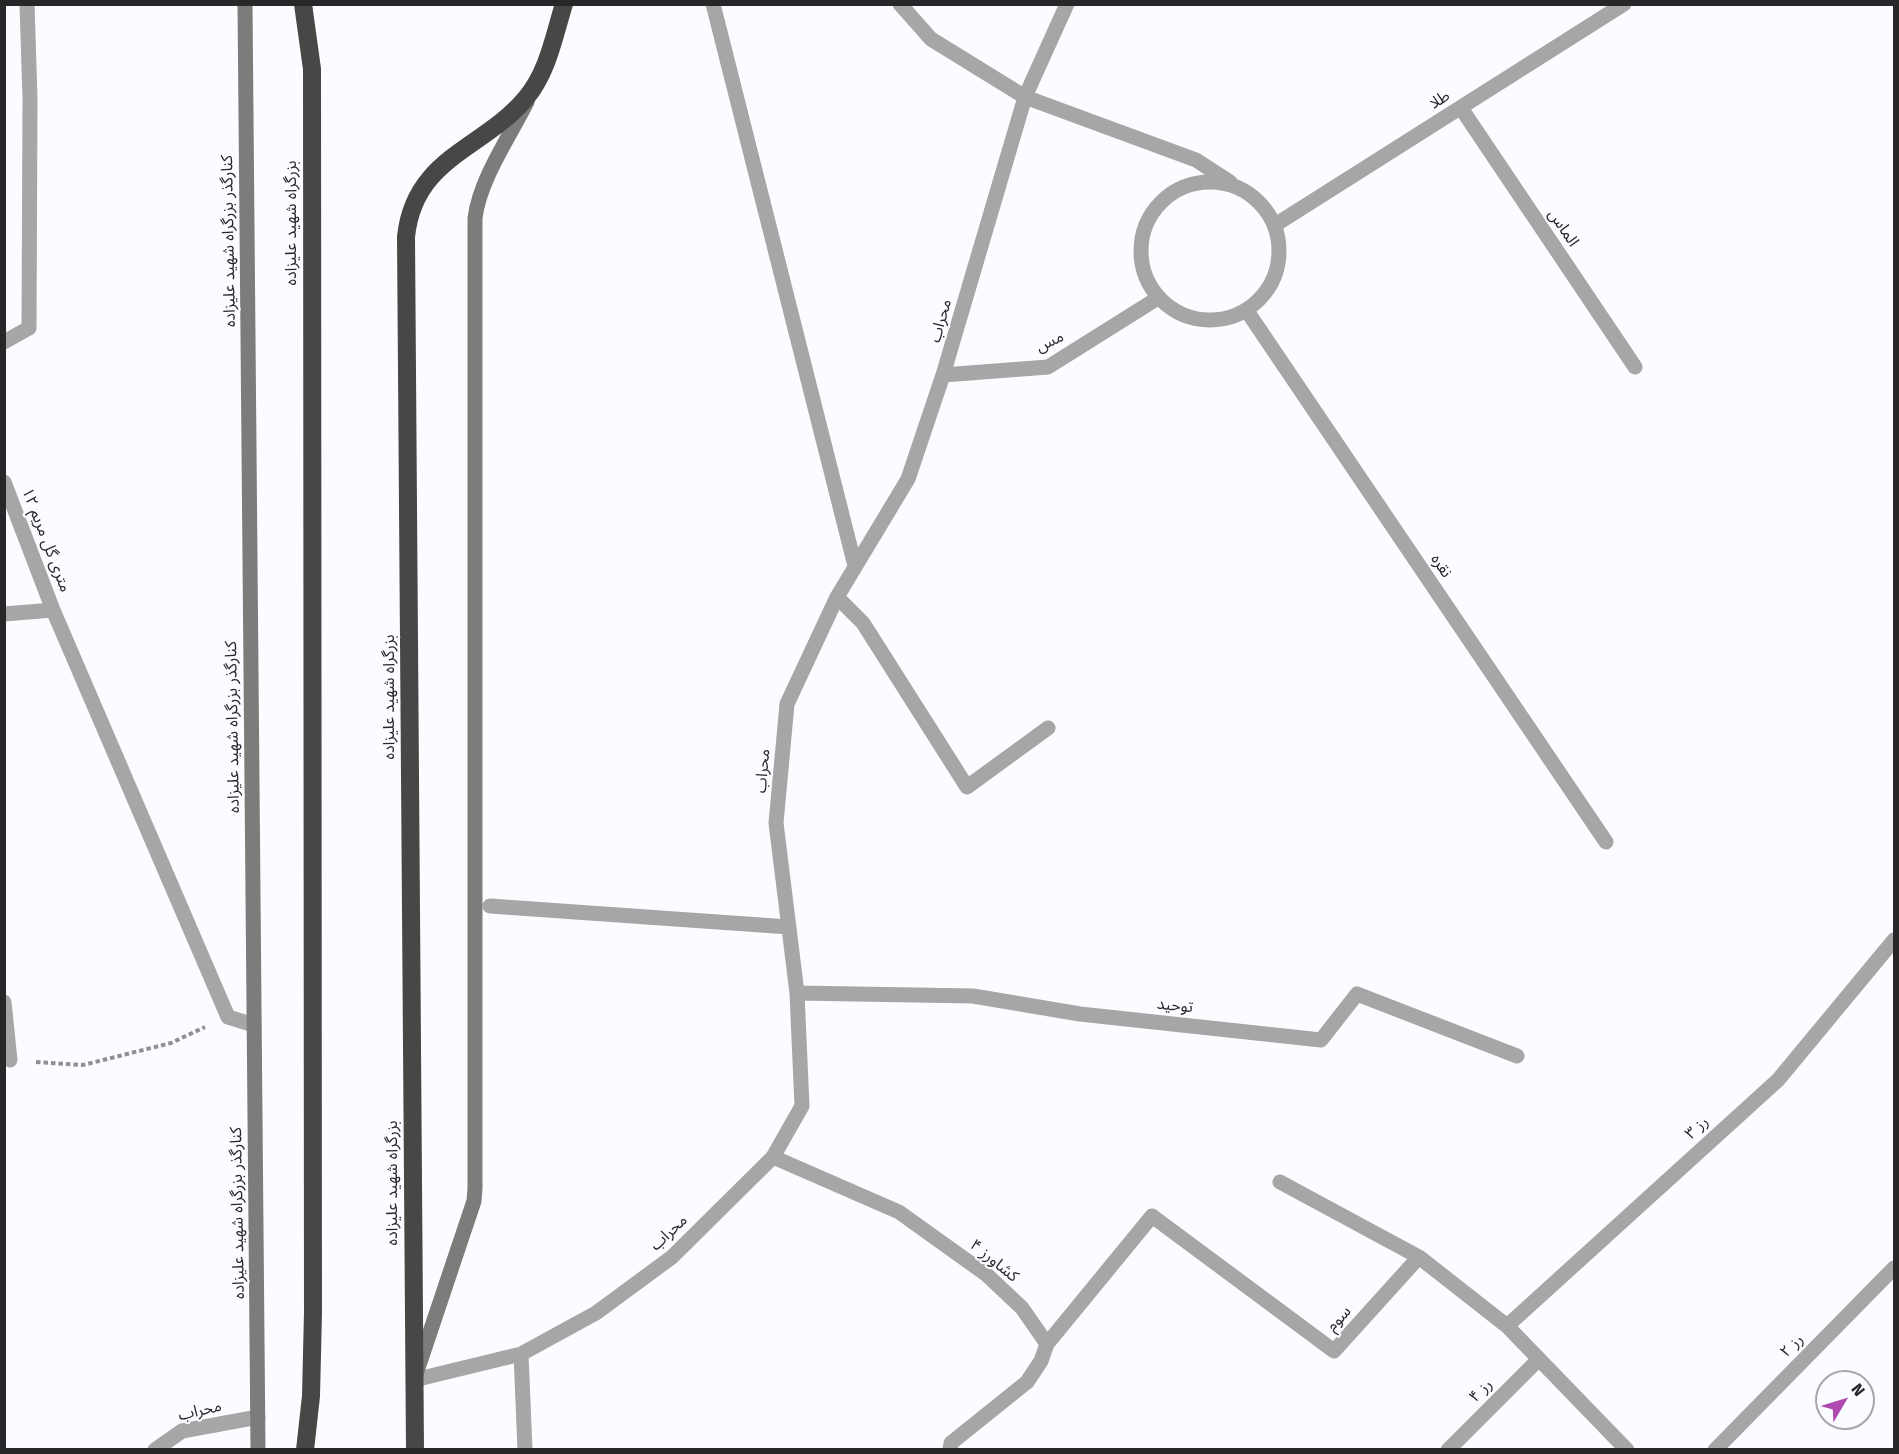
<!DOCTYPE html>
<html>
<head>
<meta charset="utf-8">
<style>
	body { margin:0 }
	#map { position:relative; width:1899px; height:1454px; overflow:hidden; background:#fafcff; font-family:"Fira Sans",sans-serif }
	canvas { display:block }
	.frame { position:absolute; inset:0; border:6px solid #262728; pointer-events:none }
	.north { position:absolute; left:1815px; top:1370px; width:60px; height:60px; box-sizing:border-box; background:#fafcff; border:2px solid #a5a7a9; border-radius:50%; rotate:52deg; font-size:16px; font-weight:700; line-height:24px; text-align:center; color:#262728 }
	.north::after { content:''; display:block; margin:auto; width:21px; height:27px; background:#ae4aaf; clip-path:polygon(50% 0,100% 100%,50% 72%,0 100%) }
</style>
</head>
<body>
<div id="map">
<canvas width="1899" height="1454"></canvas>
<div class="frame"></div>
<div class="north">N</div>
</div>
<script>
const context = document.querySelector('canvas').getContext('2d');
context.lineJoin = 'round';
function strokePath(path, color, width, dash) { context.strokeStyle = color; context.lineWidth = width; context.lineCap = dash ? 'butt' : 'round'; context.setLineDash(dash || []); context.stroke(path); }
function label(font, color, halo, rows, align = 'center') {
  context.font = font + ' "Fira Sans","Noto Sans Arabic",sans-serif'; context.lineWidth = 4.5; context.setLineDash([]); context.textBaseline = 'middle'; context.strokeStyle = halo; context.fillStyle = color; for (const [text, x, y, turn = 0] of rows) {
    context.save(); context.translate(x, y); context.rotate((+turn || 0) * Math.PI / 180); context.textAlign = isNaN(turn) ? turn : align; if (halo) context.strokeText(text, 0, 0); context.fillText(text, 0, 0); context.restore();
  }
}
strokePath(new Path2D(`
	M 36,1062 L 83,1065 L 171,1043 L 205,1027`), '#8f9092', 4, [4.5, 3]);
strokePath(new Path2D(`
	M 713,4 L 855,566
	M 900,4 L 931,39 L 1025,97 L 1196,160 L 1230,182
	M 1461,108 L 1635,367
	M1141 251a69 69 0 1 1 138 0a69 69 0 1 1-138 0Z
	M 1275,225 L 1624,4
	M 1247,311 L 1606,842
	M 4,342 L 29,328 L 30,99 L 27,4
	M 943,375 L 1048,367 L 1158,298
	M 4,482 L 53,610 L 228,1017 L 254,1025
	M 837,597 L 863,623 L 967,787 L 1048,728
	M 4,614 L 53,610
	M 490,906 L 789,927
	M 797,993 L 973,996 L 1080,1014 L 1321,1040 L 1357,994 L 1517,1056
	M 4,1002 L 10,1060
	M 773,1157 L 899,1212 L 987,1275 L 1022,1308 L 1047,1344 L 1041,1361 L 1027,1382 L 951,1443 L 950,1450
	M 1280,1182 L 1419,1257
	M 1507,1326 L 1778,1080 L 1894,940
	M 1047,1344 L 1152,1216 L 1334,1351 L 1419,1257 L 1507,1326 L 1627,1450
	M 521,1354 L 525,1450
	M 414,1380 L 521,1354 L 596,1313 L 672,1257 L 773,1157 L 802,1106 L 797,993 L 776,823 L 787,704 L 837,597 L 908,479 L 943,375 L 1025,97 L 1067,4
	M 155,1450 L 182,1431 L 258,1417
	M 1448,1450 L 1539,1359
	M 1715,1450 L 1894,1268`), '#a7a5a5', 15);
strokePath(new Path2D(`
	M 245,4 L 258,1450
	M 417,1371 L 474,1201 L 475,1188 L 475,218 C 480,179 509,138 527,102`), '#7e7c7b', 15);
strokePath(new Path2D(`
	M 303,4 L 312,69 L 313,1312 L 311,1396 L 305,1450
	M 415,1450 L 406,237 C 414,157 484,149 526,98 C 548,72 554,36 564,4`), '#494646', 18);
label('16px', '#262728', '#fafcff', [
	["طلا",1440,100,-32],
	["بزرگراه شهید علیزاده",292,223,-90],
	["الماس",1563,228,56],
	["کنارگذر بزرگراه شهید علیزاده",229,241,-91],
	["محراب",941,321,-74],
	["مس",1050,342,-26],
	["۱۲ متری گل مریم",46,540,69],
	["نقره",1441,566,56],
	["بزرگراه شهید علیزاده",390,697,-90],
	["کنارگذر بزرگراه شهید علیزاده",233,727,-91],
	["محراب",763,771,-85],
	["توحید",1175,1006,6],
	["رز ۳",1697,1128,-42],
	["بزرگراه شهید علیزاده",393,1183,-90],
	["کنارگذر بزرگراه شهید علیزاده",238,1213,-91],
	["محراب",669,1233,-43],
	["کشاورز ۴",994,1261,39],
	["سوم",1339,1319,-48],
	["رز ۲",1792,1346,-45],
	["رز ۴",1481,1391,-45],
	["محراب",200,1411,-13]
]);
</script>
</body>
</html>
